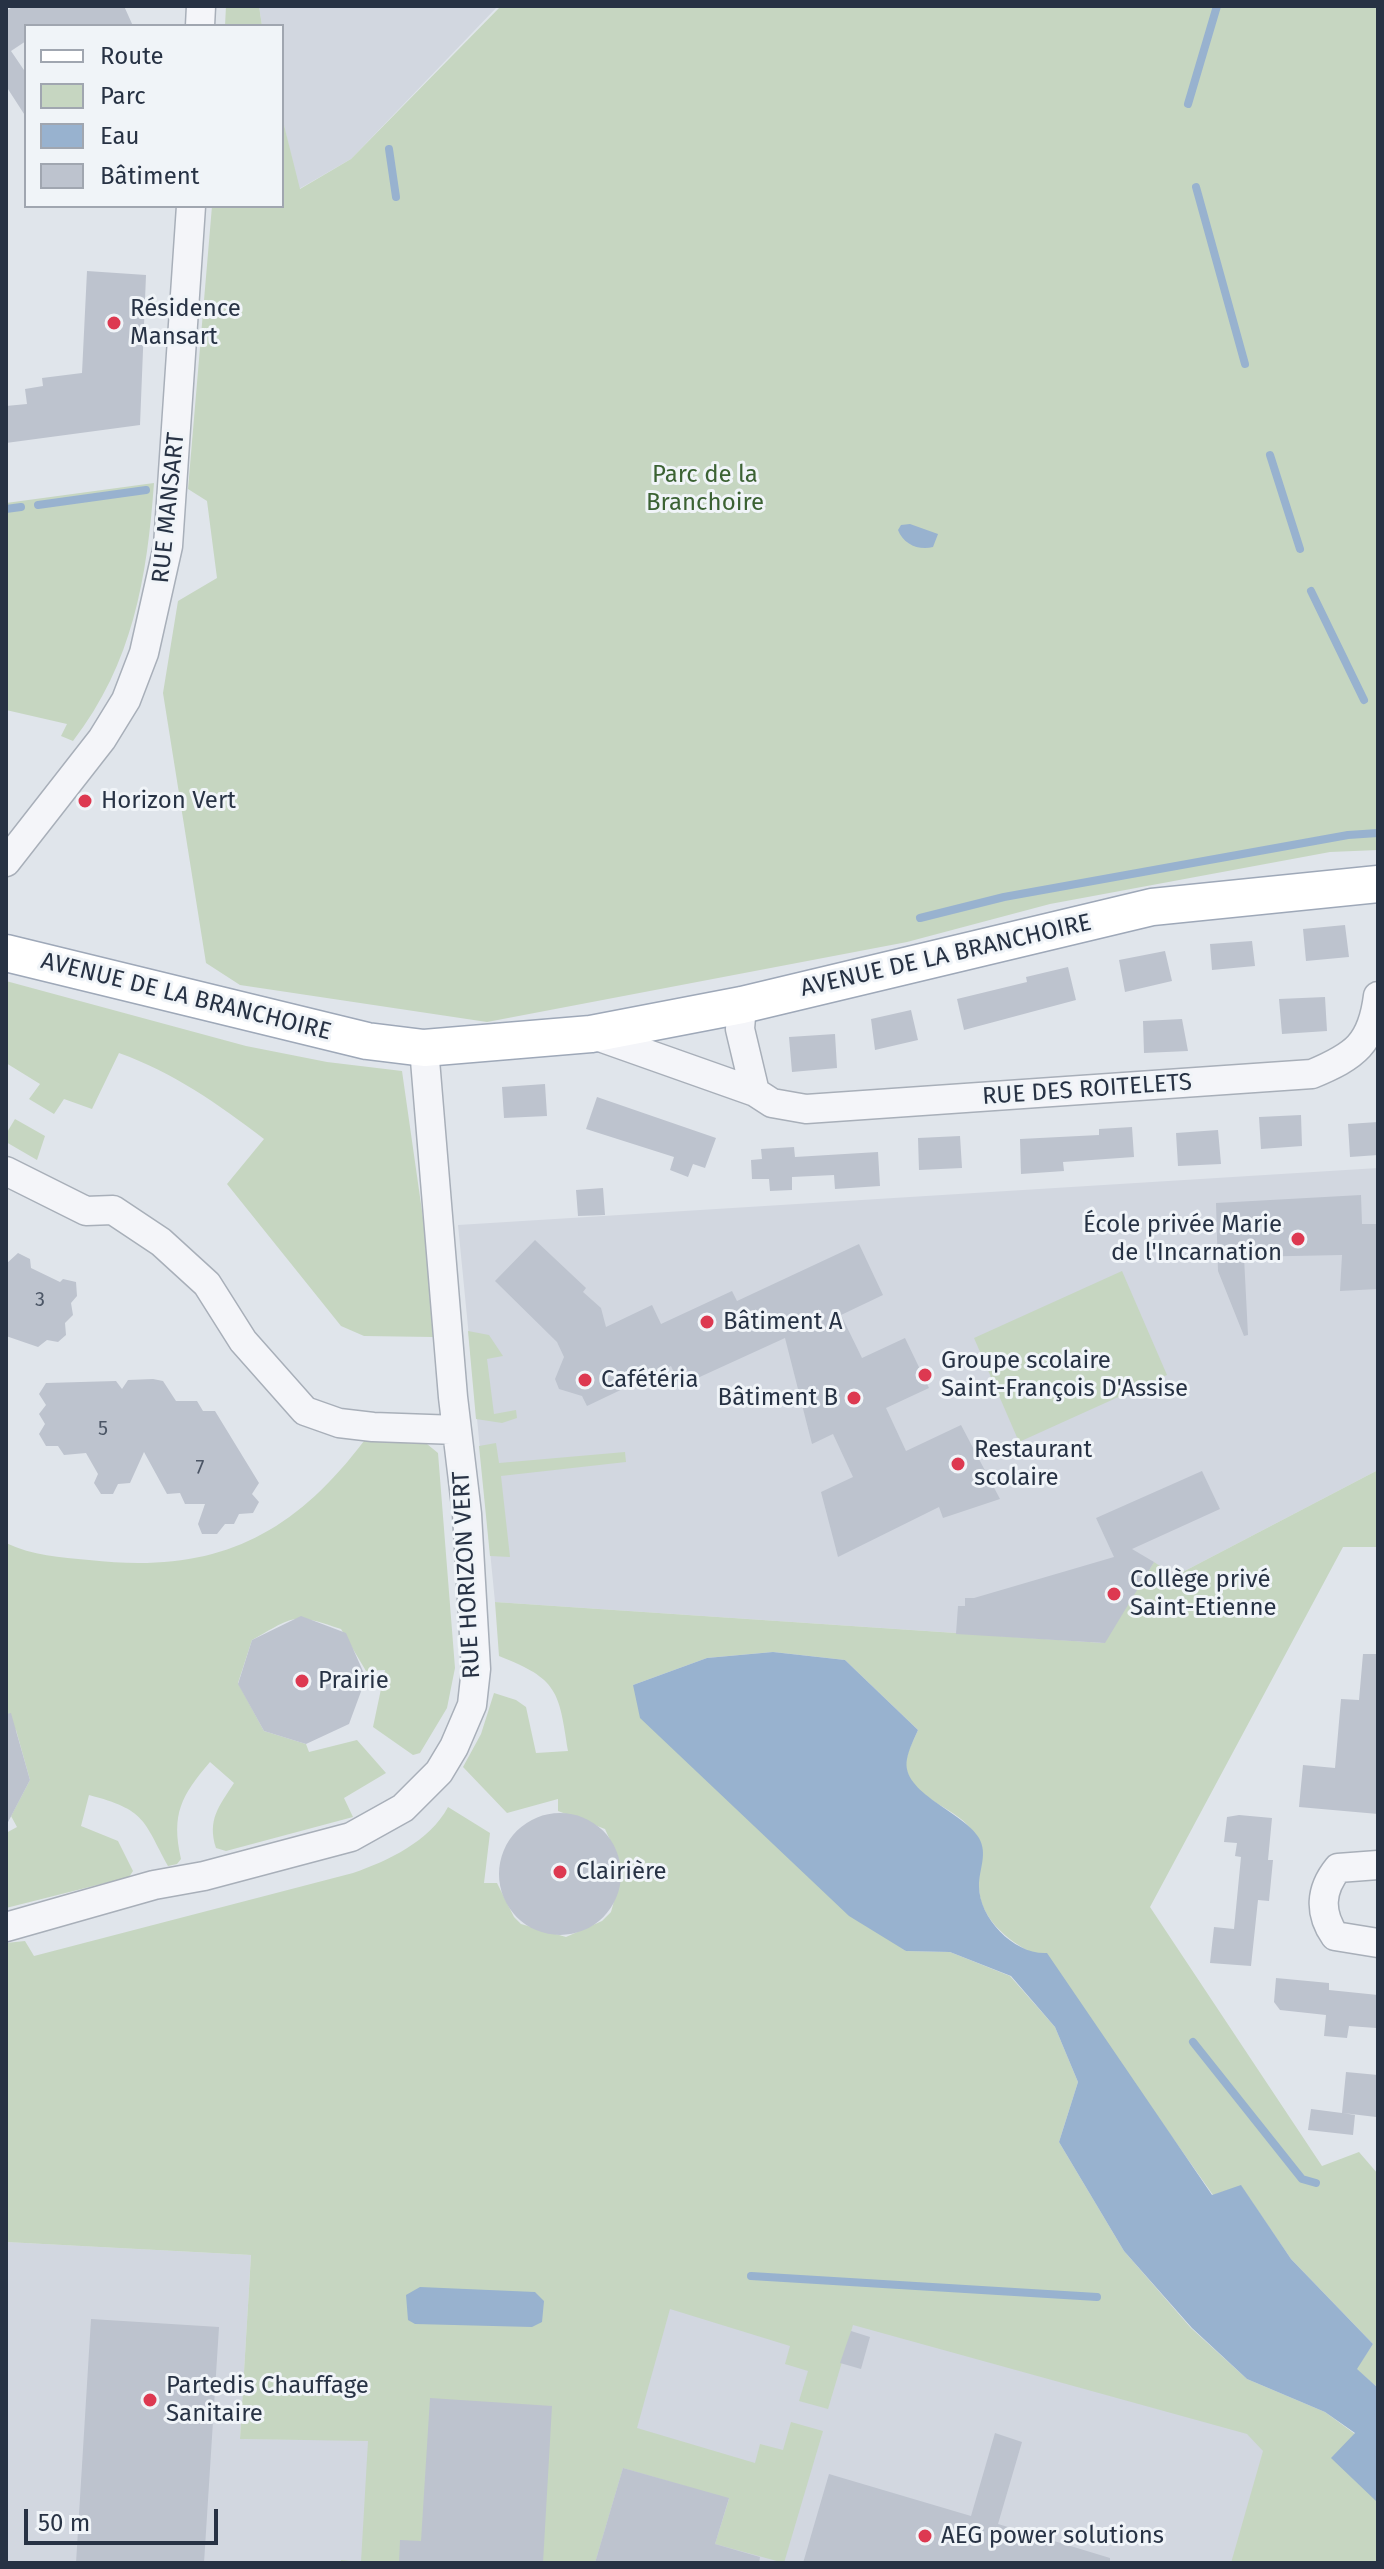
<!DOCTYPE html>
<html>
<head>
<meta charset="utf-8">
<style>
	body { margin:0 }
	#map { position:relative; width:1384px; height:2569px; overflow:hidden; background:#e0e5eb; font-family:"Fira Sans",sans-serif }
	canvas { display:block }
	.frame { position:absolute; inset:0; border:8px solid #273244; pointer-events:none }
	.legend { position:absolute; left:24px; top:24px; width:260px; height:184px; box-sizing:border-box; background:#f0f4f8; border:2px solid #a0a6b0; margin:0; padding:10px 14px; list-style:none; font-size:24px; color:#273244 }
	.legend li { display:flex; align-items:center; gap:16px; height:40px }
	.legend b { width:40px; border:2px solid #a0a6b0 }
	.scale { position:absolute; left:24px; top:2509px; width:194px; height:36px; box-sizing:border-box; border:4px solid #273244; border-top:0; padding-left:10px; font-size:24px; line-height:28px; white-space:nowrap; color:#273244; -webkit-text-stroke:6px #f0f4f8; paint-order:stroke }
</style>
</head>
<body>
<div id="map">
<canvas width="1384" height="2569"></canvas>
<div class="frame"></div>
<ul class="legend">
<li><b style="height:10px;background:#fff"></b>Route</li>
<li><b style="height:22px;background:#c6d6c1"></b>Parc</li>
<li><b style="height:22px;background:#98b2cf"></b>Eau</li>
<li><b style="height:22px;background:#bdc3ce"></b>Bâtiment</li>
</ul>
<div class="scale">50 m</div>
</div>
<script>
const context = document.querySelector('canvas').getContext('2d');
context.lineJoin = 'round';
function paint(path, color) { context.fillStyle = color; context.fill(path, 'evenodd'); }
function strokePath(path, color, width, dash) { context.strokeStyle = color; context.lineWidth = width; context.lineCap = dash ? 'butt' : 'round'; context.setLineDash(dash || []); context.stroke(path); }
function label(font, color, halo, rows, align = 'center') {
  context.font = font + ' "Fira Sans",sans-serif'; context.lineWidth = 6; context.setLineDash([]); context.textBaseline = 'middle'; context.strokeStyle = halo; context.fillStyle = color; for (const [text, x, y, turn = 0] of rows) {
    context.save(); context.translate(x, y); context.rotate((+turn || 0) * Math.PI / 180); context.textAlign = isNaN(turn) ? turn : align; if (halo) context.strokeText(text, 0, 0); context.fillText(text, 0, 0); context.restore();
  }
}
paint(new Path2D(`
	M 259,6 L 498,6 L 351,159 L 299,189 L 282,117 L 282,26 L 262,26 Z
	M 1378,1168 L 1378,1470 L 1175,1576 L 1105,1643 L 495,1602 L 458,1225 Z
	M 6,2242 L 251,2255 L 240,2439 L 375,2440 L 387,2264 L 1114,2310 L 1378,2552 L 1378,2563 L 6,2563 Z`), '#d2d7e0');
paint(new Path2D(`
	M 226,6 L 259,6 L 262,26 L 225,26 Z
	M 501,6 L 1378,6 L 1378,850 L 1330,852 L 1050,904 L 907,942 L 487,1022 L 240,985 L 206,963 L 163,693 L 178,601 L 217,578 L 207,501 L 188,489 L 212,206 L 282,206 L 282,117 L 300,189 L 351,159 Z
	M 154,483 C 147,578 133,663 73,741 L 61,736 L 67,724 L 6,710 L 6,503 Z
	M 6,981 L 246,1046 L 327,1062 L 402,1071 L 424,1225 L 433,1337 L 364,1336 L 341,1326 L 227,1184 L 264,1139 C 217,1103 174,1073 119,1053 L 92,1109 L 64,1099 L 54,1114 L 29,1099 L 40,1084 L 6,1063 Z
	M 15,1119 L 45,1136 L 37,1160 L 6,1142 L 6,1134 Z
	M 1122,1271 L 1167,1375 L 1019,1442 L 974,1338 Z
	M 468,1331 L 489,1335 L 503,1356 L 487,1359 L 494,1414 L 516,1410 L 517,1418 L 502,1423 L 476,1419 Z
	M 364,1441 L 427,1444 L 438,1453 L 455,1668 L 447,1708 L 420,1753 L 413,1755 L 373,1727 L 385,1670 L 366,1671 L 341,1629 C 293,1613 296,1615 252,1640 L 238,1683 L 264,1731 L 306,1744 L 309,1752 L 357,1740 L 386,1773 L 344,1798 L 353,1817 L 226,1851 L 216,1848 C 207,1820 219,1806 234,1783 L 210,1762 C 181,1796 171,1814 181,1859 L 177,1864 L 168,1866 C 143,1820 146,1810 89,1795 L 81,1826 L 118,1841 L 133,1871 L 129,1877 L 6,1908 L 6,1833 L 17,1827 L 11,1816 L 30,1780 L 16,1730 L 6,1724 L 6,1543 C 33,1556 60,1557 89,1560 C 211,1574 289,1540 364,1441 Z
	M 496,1443 L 499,1463 L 625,1452 L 626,1462 L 501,1476 L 510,1557 L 490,1556 L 479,1446 Z
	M 1378,1470 L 1378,1547 L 1343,1547 L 1150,1907 L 1322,2166 L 1359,2152 L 1378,2174 L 1378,2388 L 1356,2369 L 1373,2344 L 1291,2259 L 1241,2186 L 1213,2195 L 1129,2076 L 1034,1954 C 1008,1941 978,1917 979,1885 C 979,1863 987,1853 974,1833 C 959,1808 915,1801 907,1771 C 903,1758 913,1742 918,1730 L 845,1660 L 773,1652 L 707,1658 L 633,1685 L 906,1951 L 950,1952 L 1010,1976 L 1055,2027 L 1078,2082 L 1059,2142 L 1124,2251 L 1191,2328 L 1247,2379 L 1325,2412 L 1355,2434 L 1378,2499 L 1378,2563 L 1231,2563 L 1263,2451 L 1247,2434 L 853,2325 L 828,2409 L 799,2401 L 808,2371 L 785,2364 L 790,2346 L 670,2309 L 637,2428 L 755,2463 L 760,2444 L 783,2450 L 791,2422 L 823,2431 L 784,2563 L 715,2544 L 729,2499 L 623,2468 L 595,2563 L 341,2563 L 341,2560 L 361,2562 L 368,2441 L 240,2439 L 251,2255 L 6,2242 L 6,1943 L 25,1941 L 34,1956 L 353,1873 C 388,1861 430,1841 448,1807 L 490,1833 L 484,1883 L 497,1883 L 514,1917 L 521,1924 L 566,1937 L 602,1921 L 611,1912 L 623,1869 L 605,1829 L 558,1811 L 558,1799 L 507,1813 L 463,1767 L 481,1734 L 494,1693 L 516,1700 L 526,1707 L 536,1753 L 568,1751 C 559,1691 558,1679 499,1656 L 495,1602 L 1104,1643 L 1154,1562 L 1175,1576 Z`), '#c6d6c1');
paint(new Path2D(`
	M 910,524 L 938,534 L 933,547 C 919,551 903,544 898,530 L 901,525 Z
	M 773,1652 L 845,1660 L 918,1730 C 914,1739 909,1749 907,1759 C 900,1793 964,1812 979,1838 C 988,1854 979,1869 979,1886 C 979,1919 1015,1955 1047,1953 L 1212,2195 L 1241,2185 L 1291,2259 L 1373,2344 L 1357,2369 L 1378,2388 L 1376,2501 L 1331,2458 L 1355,2433 L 1325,2412 L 1247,2379 L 1192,2328 L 1124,2251 L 1059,2142 L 1078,2082 L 1055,2027 L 1011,1976 L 950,1952 L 906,1951 L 849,1916 L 640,1718 L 633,1685 L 707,1658 Z
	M 420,2287 L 535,2292 L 544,2301 L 542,2322 L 532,2327 L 415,2324 L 408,2320 L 406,2295 Z`), '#98b2cf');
strokePath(new Path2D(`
	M 1188,104 L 1217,6
	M 389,149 L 396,197
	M 1196,187 L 1245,364
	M 1270,455 L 1300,549
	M 38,505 L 146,490
	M 6,509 L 21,507
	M 1311,591 L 1364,700
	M 920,918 L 1004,897 L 1348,835 L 1378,833
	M 1193,2042 L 1302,2179 L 1316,2183
	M 751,2276 L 1097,2297`), '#98b2cf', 8);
paint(new Path2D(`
	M 14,6 L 124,6 L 133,26 L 26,26 L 26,41 L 11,51 L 26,73 L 26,117 L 6,86 L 6,11 Z
	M 87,271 L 146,275 L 140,425 L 6,443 L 6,406 L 27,404 L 25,389 L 43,386 L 42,378 L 82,373 Z
	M 1345,925 L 1349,957 L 1306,961 L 1303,929 Z
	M 1252,941 L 1255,966 L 1212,970 L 1210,944 Z
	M 1165,951 L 1172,981 L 1125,992 L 1119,960 Z
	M 1068,967 L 1076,1000 L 964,1030 L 957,999 L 1027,982 L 1026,977 Z
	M 1325,997 L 1327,1031 L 1282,1034 L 1279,999 Z
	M 911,1010 L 918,1040 L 875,1050 L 871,1019 Z
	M 1182,1019 L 1188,1051 L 1144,1053 L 1143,1021 Z
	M 835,1034 L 837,1068 L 792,1072 L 789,1037 Z
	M 545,1084 L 547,1116 L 504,1118 L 502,1087 Z
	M 597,1097 L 716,1138 L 705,1168 L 693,1164 L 688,1177 L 670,1170 L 674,1157 L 586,1129 Z
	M 1301,1115 L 1302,1146 L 1261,1149 L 1259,1117 Z
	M 1378,1122 L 1378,1155 L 1350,1157 L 1348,1124 Z
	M 1132,1127 L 1134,1157 L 1063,1162 L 1064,1171 L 1021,1174 L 1020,1139 L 1099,1135 L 1099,1129 Z
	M 1218,1130 L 1221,1164 L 1178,1166 L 1176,1133 Z
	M 960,1136 L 962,1168 L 919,1170 L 918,1138 Z
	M 794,1147 L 795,1157 L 878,1152 L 880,1186 L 835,1189 L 834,1175 L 792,1177 L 792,1190 L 770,1191 L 769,1179 L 752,1179 L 751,1160 L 762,1159 L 761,1149 Z
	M 603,1188 L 605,1215 L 578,1216 L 576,1190 Z
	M 1361,1195 L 1362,1224 L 1378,1224 L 1378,1289 L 1340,1291 L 1342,1255 L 1244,1257 L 1248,1335 L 1244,1336 L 1218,1271 L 1216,1203 Z
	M 535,1240 L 586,1288 L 583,1292 L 601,1308 L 606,1327 L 652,1305 L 661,1324 L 732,1291 L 737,1301 L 859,1244 L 883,1295 L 841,1315 L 862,1358 L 905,1338 L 929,1388 L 886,1408 L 906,1451 L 961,1425 L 1000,1499 L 943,1518 L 939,1507 L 838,1557 L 821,1492 L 853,1477 L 833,1434 L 812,1444 L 785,1338 L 680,1386 L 671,1366 L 587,1406 L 582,1396 L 559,1389 L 555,1379 L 564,1357 L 557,1342 L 495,1281 Z
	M 18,1253 L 30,1259 L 31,1268 L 60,1282 L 63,1279 L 76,1282 L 77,1296 L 71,1303 L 73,1315 L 65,1323 L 66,1335 L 58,1342 L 47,1340 L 38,1347 L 6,1336 L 6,1264 Z
	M 153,1379 L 163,1381 L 176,1401 L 197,1401 L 203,1411 L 215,1411 L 259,1483 L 252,1494 L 259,1502 L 253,1513 L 239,1514 L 234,1524 L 225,1524 L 217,1534 L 202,1534 L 198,1524 L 205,1504 L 185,1504 L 180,1493 L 167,1494 L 144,1452 L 130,1483 L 118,1484 L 113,1494 L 101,1494 L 94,1483 L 98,1474 L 86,1453 L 64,1455 L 58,1446 L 46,1446 L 39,1434 L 45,1424 L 39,1414 L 46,1405 L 39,1394 L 46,1383 L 116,1381 L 122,1389 L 128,1380 Z
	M 1202,1471 L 1220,1509 L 1132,1549 L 1154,1562 L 1105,1643 L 956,1634 L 958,1606 L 965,1606 L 965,1598 L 974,1598 L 1114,1557 L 1096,1518 Z
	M 301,1616 L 346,1633 L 366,1678 L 349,1724 L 306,1744 L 264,1731 L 238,1684 L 252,1640 Z
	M 1363,1654 L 1378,1654 L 1378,1814 L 1299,1807 L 1303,1765 L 1335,1768 L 1341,1699 L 1359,1700 Z
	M 11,1713 L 30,1780 L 6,1826 L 6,1714 Z
	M499 1874a61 61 0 1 1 122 0a61 61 0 1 1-122 0Z
	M 1239,1815 L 1272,1818 L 1268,1860 L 1273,1860 L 1269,1901 L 1258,1900 L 1251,1966 L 1210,1963 L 1214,1927 L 1234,1929 L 1241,1857 L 1235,1856 L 1237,1843 L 1224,1842 L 1227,1817 Z
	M 1276,1978 L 1329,1983 L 1329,1990 L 1378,1995 L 1376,2028 L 1349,2026 L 1347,2038 L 1324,2036 L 1326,2015 L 1280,2010 L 1274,2002 Z
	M 1346,2072 L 1378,2075 L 1376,2117 L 1343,2113 L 1355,2115 L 1353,2135 L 1308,2130 L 1311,2109 L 1342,2113 Z
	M 91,2319 L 219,2327 L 204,2563 L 76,2563 Z
	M 851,2331 L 870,2337 L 861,2369 L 840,2363 Z
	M 430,2398 L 552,2406 L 543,2563 L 399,2563 L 400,2540 L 421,2541 Z
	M 995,2433 L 1022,2442 L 998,2524 L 1110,2558 L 1110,2563 L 803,2563 L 829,2474 L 971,2516 Z
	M 623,2468 L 729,2498 L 715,2544 L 760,2557 L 759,2563 L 595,2563 Z`), '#bdc3ce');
const minor = new Path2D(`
	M 200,26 L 201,6
	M 6,862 L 102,739 L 126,700 L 144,653 L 168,546 L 191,206
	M 742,1005 L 740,1029 L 755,1092 L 772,1103 L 806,1109 L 1312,1074 C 1355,1056 1372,1044 1378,996
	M 591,1034 L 755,1092
	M 6,1171 L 86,1211 L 113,1210 L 161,1242 L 207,1284 L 243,1341 L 305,1411 L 339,1423 L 373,1427 L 457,1430
	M 1378,1865 L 1338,1868 C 1320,1890 1319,1913 1335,1936 L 1378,1943
	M 6,1927 L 154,1885 L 204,1876 L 351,1837 L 403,1808 L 439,1772 L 454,1747 L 472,1705 L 476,1669 L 467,1514 L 453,1397 L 424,1048`);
const major = new Path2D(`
	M 6,953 L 367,1041 L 424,1048 L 591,1034 L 742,1005 L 1152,907 L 1378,884`);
strokePath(minor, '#a8afb9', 31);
strokePath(major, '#9ea8b8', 39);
strokePath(minor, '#f4f5f9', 28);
strokePath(major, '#fff', 36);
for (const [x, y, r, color] of [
	[114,323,8,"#dd3951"],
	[85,801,8,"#dd3951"],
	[1298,1239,8,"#dd3951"],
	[707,1322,8,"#dd3951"],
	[925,1375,8,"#dd3951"],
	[585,1380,8,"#dd3951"],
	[854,1398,8,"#dd3951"],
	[958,1464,8,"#dd3951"],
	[1114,1594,8,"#dd3951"],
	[302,1681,8,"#dd3951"],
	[560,1872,8,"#dd3951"],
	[150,2400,8,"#dd3951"],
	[925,2536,8,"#dd3951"]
]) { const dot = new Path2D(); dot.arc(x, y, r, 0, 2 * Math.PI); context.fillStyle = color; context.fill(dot); strokePath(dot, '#f0f4f8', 3); }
label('20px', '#4c5666', null, [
	["3",40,1300],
	["5",103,1429],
	["7",200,1468]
]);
label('24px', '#273244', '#f0f4f8', [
	["Résidence",130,309],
	["Mansart",130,337],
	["Horizon Vert",101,801],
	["École privée Marie",1282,1225,"right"],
	["de l'Incarnation",1282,1253,"right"],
	["Bâtiment A",723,1322],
	["Groupe scolaire",941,1361],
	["Saint-François D'Assise",941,1389],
	["Cafétéria",601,1380],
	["Bâtiment B",838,1398,"right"],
	["Restaurant",974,1450],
	["scolaire",974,1478],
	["Collège privé",1130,1580],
	["Saint-Etienne",1130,1608],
	["Prairie",318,1681],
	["Clairière",576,1872],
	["Partedis Chauffage",166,2386],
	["Sanitaire",166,2414],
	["AEG power solutions",941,2536]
], 'left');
label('24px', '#3b6233', '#f0f4f8', [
	["Parc de la",705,475],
	["Branchoire",705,503]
]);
label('24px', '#273244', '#f0f4f8', [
	["RUE MANSART",169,508,-84],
	["AVENUE DE LA BRANCHOIRE",946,956,-13],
	["AVENUE DE LA BRANCHOIRE",186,997,14],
	["RUE DES ROITELETS",1087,1090,-4],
	["RUE HORIZON VERT",467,1575,-93]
]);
</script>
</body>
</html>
